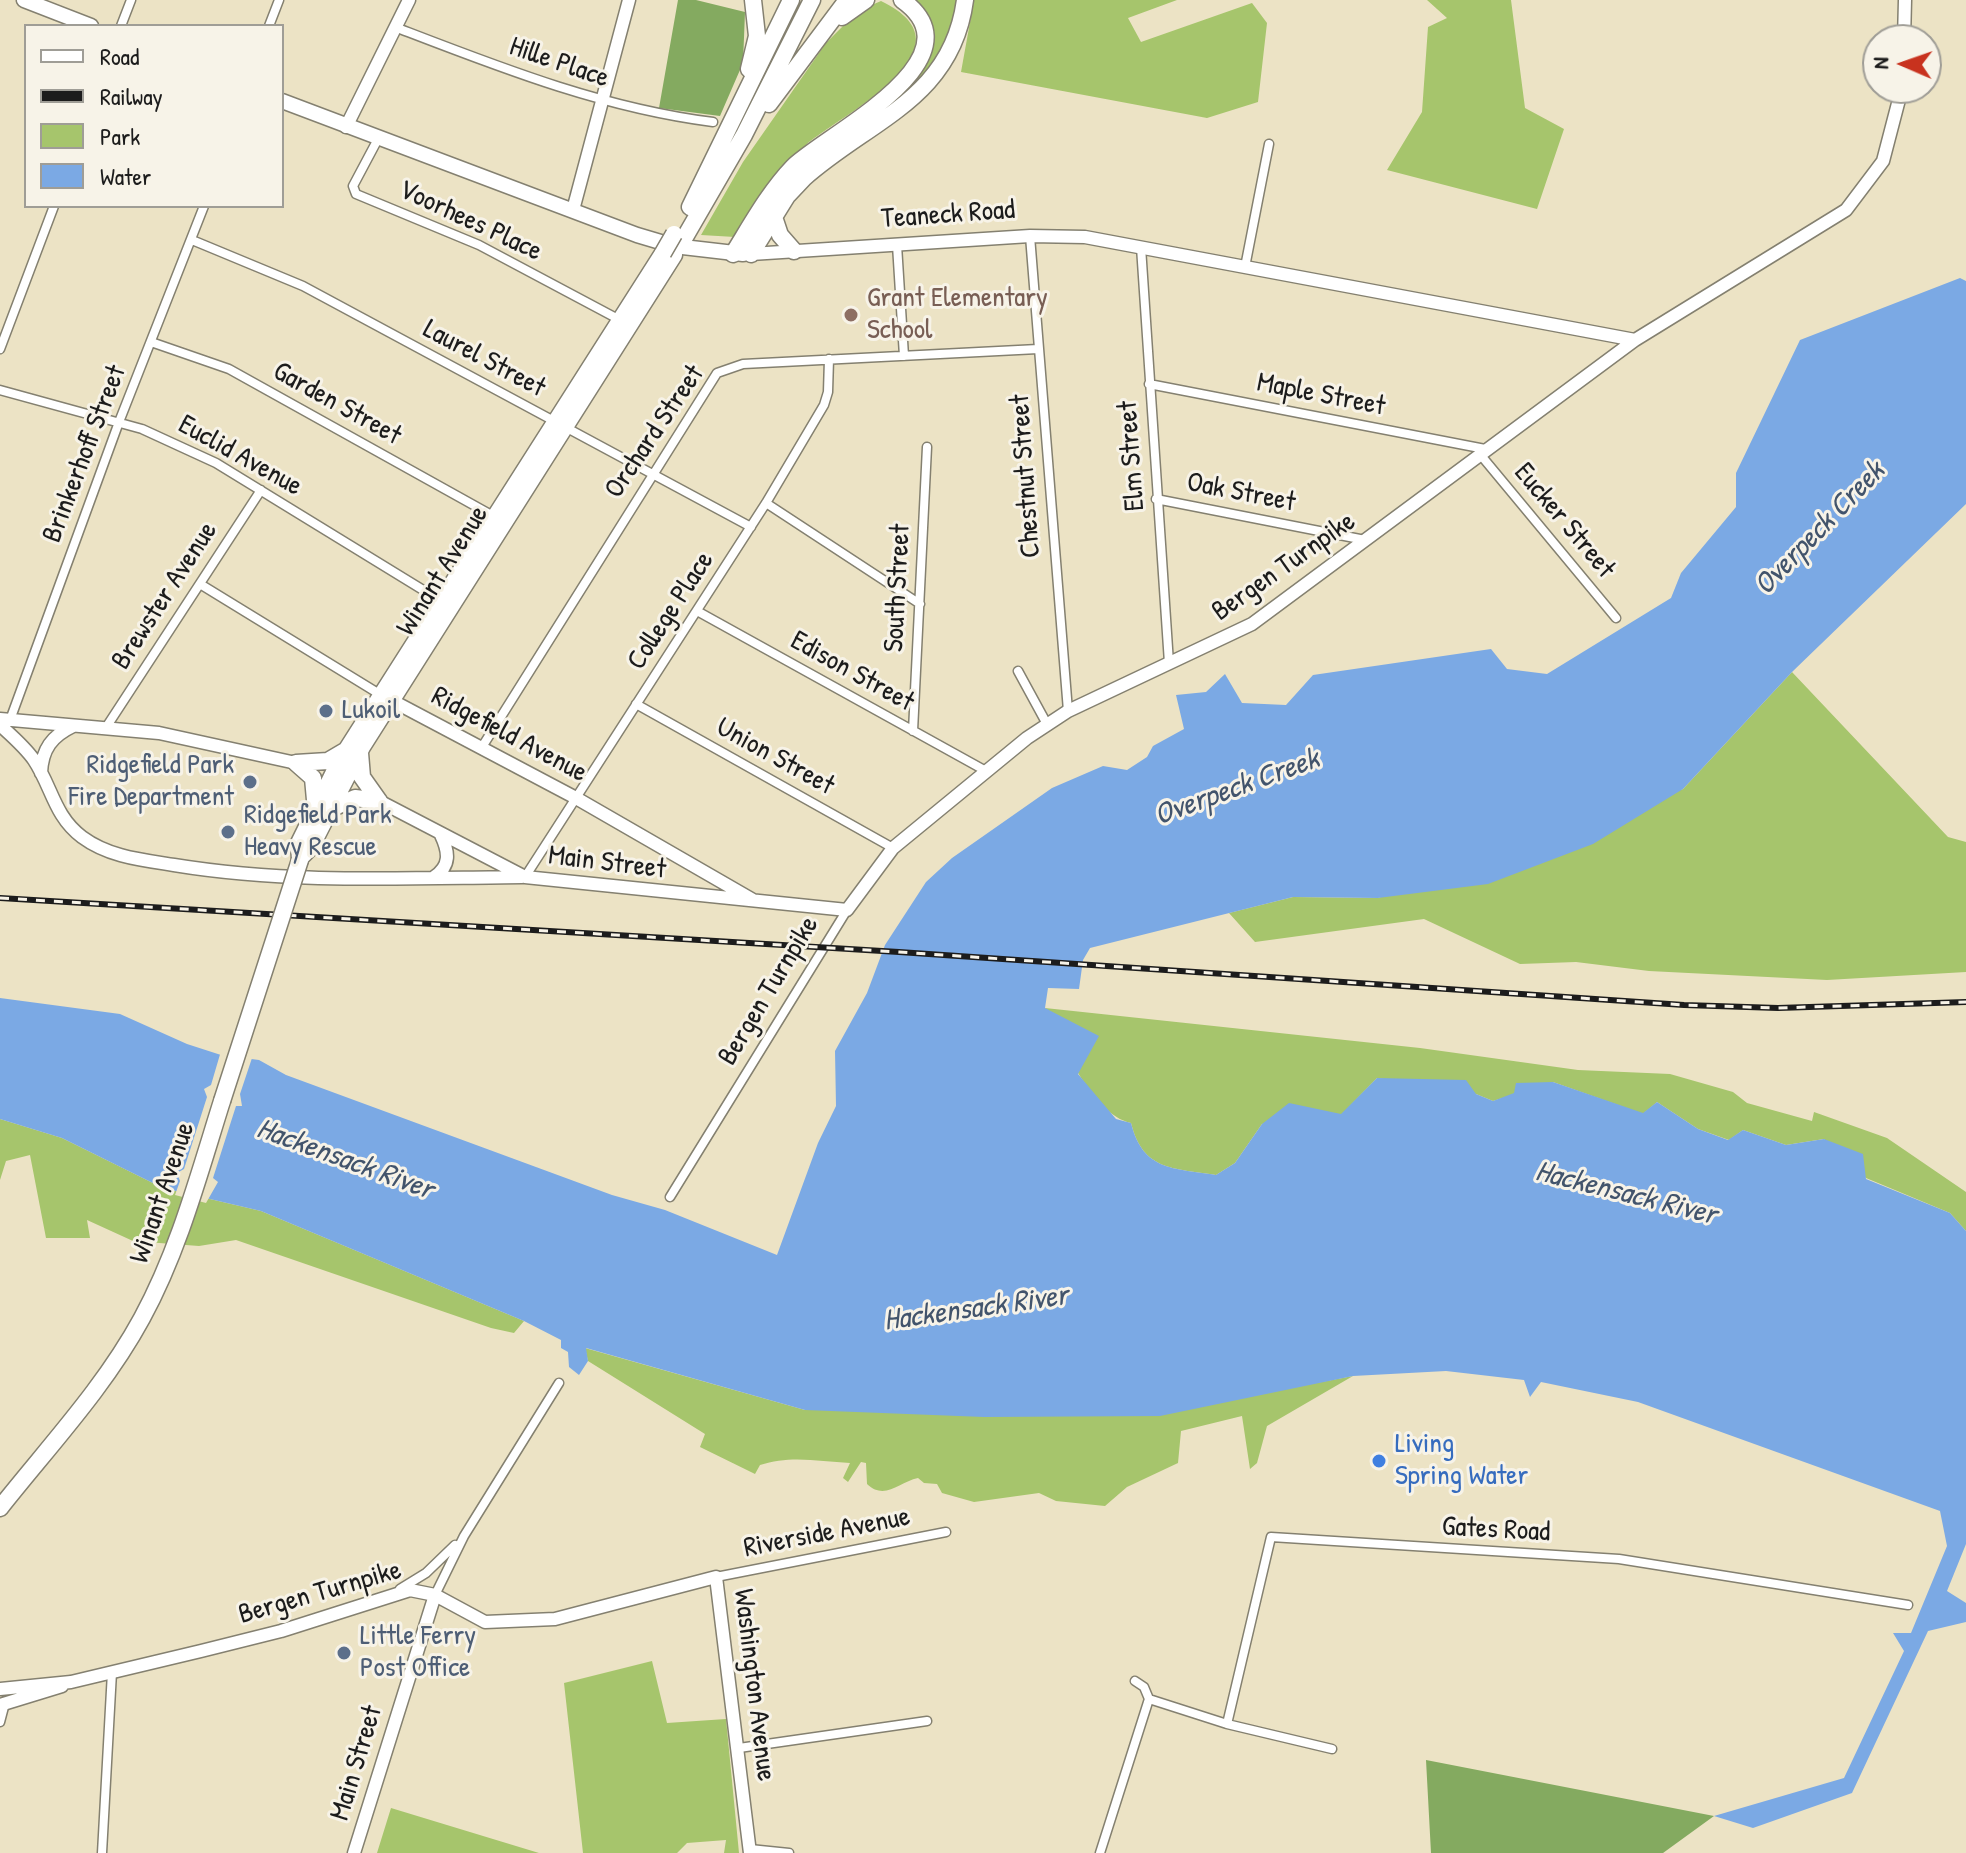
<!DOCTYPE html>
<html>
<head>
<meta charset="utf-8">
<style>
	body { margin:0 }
	#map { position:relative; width:1966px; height:1853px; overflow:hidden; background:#ece3c5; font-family:"Patrick Hand",sans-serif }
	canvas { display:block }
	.legend { position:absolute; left:24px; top:24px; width:260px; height:184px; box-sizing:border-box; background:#f7f3e8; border:2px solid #9f9d96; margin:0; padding:10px 14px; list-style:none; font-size:24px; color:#1c1c1c }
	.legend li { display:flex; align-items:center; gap:16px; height:40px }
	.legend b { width:40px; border:2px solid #9f9d96 }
	.north { position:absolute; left:1862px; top:24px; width:80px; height:80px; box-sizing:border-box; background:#f7f3e8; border:2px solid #9f9d96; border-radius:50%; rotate:272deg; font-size:22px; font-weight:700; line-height:32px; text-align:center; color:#1c1c1c }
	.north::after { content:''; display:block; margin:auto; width:28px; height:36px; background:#c8321e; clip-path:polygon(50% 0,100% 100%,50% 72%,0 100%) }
</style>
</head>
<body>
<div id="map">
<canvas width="1966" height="1853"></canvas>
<ul class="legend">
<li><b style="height:10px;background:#fff"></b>Road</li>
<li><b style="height:10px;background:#1c1c1c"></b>Railway</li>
<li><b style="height:22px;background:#a6c56c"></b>Park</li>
<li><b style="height:22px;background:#7ba9e4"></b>Water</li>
</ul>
<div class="north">N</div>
</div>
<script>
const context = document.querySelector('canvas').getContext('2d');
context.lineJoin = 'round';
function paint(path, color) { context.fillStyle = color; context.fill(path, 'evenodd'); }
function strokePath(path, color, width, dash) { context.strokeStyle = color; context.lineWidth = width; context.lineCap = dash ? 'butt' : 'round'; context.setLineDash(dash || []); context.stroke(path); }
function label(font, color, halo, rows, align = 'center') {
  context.font = font + ' "Patrick Hand",sans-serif'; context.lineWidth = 6; context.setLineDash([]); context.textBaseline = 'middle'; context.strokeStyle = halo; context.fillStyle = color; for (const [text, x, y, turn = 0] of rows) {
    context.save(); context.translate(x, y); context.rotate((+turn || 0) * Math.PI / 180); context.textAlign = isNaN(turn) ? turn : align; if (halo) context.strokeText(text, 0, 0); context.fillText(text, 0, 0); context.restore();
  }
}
paint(new Path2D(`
	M 913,0 L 958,0 L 949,39 L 924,79 L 918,78 C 928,47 934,27 913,0 Z
	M 974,0 L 1177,0 L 1128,18 L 1141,42 L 1252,3 L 1267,23 L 1258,102 L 1207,118 L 961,72 Z
	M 1427,0 L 1511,0 L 1525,108 L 1564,129 L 1537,209 L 1387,170 L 1422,112 L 1428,27 L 1447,18 Z
	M 881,1 C 979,48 844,113 807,144 C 777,170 757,205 735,237 L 701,235 L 743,162 L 826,43 L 858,11 Z
	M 1792,672 L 1948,837 L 1966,842 L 1966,972 L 1827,980 L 1649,971 L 1576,962 L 1520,964 L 1424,919 L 1255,942 L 1229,913 L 1293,897 L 1378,898 L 1683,789 Z
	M 1045,1008 L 1420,1048 L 1578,1070 L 1670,1074 L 1733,1092 L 1747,1103 L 1812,1121 L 1814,1112 L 1887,1138 L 1966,1192 L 1966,1231 L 1950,1213 L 1866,1178 L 1824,1139 L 1786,1145 L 1743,1130 L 1729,1140 L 1698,1129 L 1657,1102 L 1643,1114 L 1553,1082 L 1493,1101 L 1476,1094 L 1377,1078 L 1341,1115 L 1262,1124 L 1235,1163 L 1216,1175 C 1173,1168 1143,1171 1131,1123 C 1091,1114 1062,1042 1045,1008 Z
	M 0,1119 L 62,1138 L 163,1188 L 261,1211 L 524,1321 L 514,1333 L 491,1328 L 236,1240 L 199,1246 L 133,1241 L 87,1220 L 90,1238 L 46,1238 L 30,1155 L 6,1161 L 0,1180 Z
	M 585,1348 L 805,1410 L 1262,1393 L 1353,1376 L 1267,1426 L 1257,1463 L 1250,1469 L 1242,1416 L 1181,1431 L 1178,1463 L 1127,1487 L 1105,1506 L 1056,1501 L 1039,1493 L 974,1502 L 942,1493 L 937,1484 L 924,1483 L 918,1478 C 899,1482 885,1501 867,1484 L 866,1463 L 861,1462 L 848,1482 L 843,1478 L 850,1463 C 819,1461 789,1455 760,1465 L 755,1474 L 700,1447 L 705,1434 L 588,1361 Z
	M 652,1661 L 667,1723 L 726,1719 L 739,1853 L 724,1853 L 726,1840 L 687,1843 L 677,1853 L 583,1853 L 564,1683 Z
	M 391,1808 L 539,1853 L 377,1853 Z`), '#a6c56c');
paint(new Path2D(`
	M 678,0 L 696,0 L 745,12 L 743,63 L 720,116 L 659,108 Z
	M 1426,1760 L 1714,1816 L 1663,1853 L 1431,1853 Z`), '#84aa60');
paint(new Path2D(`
	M 1960,278 L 1966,281 L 1966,504 L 1792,672 L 1683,789 L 1593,844 L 1488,884 L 1378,898 L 1293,897 L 1090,948 L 1083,960 L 1079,989 L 1048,988 L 1045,1008 L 1099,1036 L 1078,1074 L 1116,1119 L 1131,1123 C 1143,1171 1173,1168 1216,1175 L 1235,1163 L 1262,1124 L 1289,1103 L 1341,1114 L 1377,1078 L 1466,1080 L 1476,1094 L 1493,1101 L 1514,1093 L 1516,1083 L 1553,1082 L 1643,1113 L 1657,1102 L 1698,1129 L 1728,1140 L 1743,1130 L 1786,1145 L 1824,1139 L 1863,1154 L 1866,1179 L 1950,1213 L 1966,1231 L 1966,1544 L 1947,1591 L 1966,1603 L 1966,1622 L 1928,1631 L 1852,1793 L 1753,1828 L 1714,1816 L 1844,1778 L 1904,1651 L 1893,1633 L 1911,1633 L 1947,1546 L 1940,1511 L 1638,1402 L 1541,1382 L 1530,1397 L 1524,1380 L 1446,1371 L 1353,1376 L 1160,1416 L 984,1417 L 805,1410 L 586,1348 L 588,1361 L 579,1375 L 569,1367 L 568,1352 L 561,1348 L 561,1340 L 524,1321 L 261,1211 L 163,1188 L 62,1138 L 0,1119 L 0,998 L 120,1014 L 187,1044 L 221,1055 L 259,1060 L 286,1075 L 612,1195 L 665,1210 L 777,1255 L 818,1143 L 836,1106 L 835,1051 L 867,993 L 885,945 L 926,882 L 952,858 L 1052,788 L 1103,766 L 1127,770 L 1147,757 L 1153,746 L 1184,729 L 1176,695 L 1206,692 L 1225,674 L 1242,703 L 1286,705 L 1313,675 L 1491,649 L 1507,669 L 1547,674 L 1671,598 L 1681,573 L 1736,507 L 1736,473 L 1800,340 Z`), '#7ba9e4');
paint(new Path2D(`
	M 221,1051 L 253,1055 L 240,1094 L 242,1106 L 236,1106 L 213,1178 L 218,1182 L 206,1203 L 175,1195 L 180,1181 L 177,1173 L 184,1169 L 207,1097 L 204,1089 L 211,1085 Z`), '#ece3c5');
const street = new Path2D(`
	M 121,26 L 131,0
	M 269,26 L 279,0
	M 395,27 C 499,67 602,108 713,122
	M 378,139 L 353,186 L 356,194 L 479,245 L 620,320
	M 1030,236 L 1068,711
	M 192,240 L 303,286 L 751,527
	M 897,245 L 904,356
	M 1141,247 L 1169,663
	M 1245,267 L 1269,144
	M 151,342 L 229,369 L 495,517
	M 0,349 L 54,206
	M 1149,384 L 1485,449
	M 0,390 L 142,429 L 216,463 L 441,601
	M 1479,453 L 1616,618
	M 1156,499 L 1365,540
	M 766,503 L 920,604
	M 200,584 L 381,695
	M 697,611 L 986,771
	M 1018,671 L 1048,726
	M 636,704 L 893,848
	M 10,720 L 119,422 L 204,206
	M 107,726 L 261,490
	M 913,731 L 927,447
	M 482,747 L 717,373 L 743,364 L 1038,349
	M 525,877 L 766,503 L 824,405 L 828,392 L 829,359
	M 670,1197 L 847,910
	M 716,1577 L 946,1532
	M 400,1589 L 426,1573 L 455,1545
	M 435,1595 L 464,1536 L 559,1383
	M 1149,1699 L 1227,1724 L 1332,1749
	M 0,1722 L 5,1703
	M 1227,1724 L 1271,1537 L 1619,1559 L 1908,1605
	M 739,1748 L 927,1721
	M 750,1849 L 789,1853
	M 102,1853 L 112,1672
	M 1100,1853 L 1149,1699 L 1144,1687 L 1135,1681`);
const secondary = new Path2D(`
	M 1904,40 L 1905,0
	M 346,127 L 409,0
	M 573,210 L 629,0
	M 751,254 L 1030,236 L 1085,237 L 1635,340
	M 387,698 L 576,798 L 753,900
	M 0,719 L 159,733 L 296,763
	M 0,725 C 12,736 25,747 34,760 C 52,787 54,816 82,837 C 109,857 142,860 174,865 C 290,884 405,878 522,877
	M 41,773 C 42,749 52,736 73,726
	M 379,801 L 525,877 L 847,910 L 893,848 L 1027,738 L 1068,711 L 1252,624 L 1635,340 L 1846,210 L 1883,161 L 1902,88
	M 434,877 C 451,866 449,852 441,835
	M 0,1689 L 71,1682 L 201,1651 L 281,1631 L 410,1590 L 435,1595 L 485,1622 L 555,1619 L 716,1577 L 750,1853
	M 0,1705 L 62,1686
	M 354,1853 L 435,1595`);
const primary = new Path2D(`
	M 24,0 L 91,26
	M 282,101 L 637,235 L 674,246 L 743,254`);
const highway = new Path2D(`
	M 842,17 L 866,0
	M 749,69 L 757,36 L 753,0
	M 769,104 L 847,0
	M 690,207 L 791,0
	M 774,217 L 780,235 L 794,251
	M 685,237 L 744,135 L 812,0
	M 733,254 C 751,225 769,192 793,167 C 825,135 985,59 902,0
	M 751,254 L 787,196 L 804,178 C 869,120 952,99 965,0
	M 360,753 L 362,777 L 379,801
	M 296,763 L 313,778 L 315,800
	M 296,763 L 328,761 L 345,751
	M 328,810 L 355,798 L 379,801
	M 300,858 L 311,847 L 362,747 L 674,255
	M 300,860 L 299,843 L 340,760 L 663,253
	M 0,1508 C 49,1446 104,1388 142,1318 C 179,1250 199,1174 222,1101`);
strokePath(street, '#848070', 11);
strokePath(secondary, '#848070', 15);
strokePath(primary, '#848070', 17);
strokePath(highway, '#848070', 19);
strokePath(street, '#fff', 8);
strokePath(secondary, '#fff', 12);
strokePath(primary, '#fff', 14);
strokePath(highway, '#fff', 16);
const rail = new Path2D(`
	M 0,898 L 899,952 L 1684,1005 L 1778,1008 L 1966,1002`);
strokePath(rail, '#1c1c1c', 6);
strokePath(rail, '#f7f3e8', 3, [9]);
const highwayBridge = new Path2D(`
	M 663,253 L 674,234
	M 222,1101 L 300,860`);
strokePath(highwayBridge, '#848070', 19, []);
strokePath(highwayBridge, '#fff', 16);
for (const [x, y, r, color] of [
	[851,315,8,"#8d6e63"],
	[326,711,8,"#5c6f8a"],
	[250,782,8,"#5c6f8a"],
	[228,832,8,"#5c6f8a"],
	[1379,1461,8,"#3f7fe0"],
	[344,1653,8,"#5c6f8a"]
]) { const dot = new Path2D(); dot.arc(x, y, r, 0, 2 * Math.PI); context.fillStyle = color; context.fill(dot); strokePath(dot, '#f7f3e8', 3); }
label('28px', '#1c1c1c', '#f7f3e8', [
	["Hille Place",559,63,19],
	["Teaneck Road",948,215,-4],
	["Voorhees Place",470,221,25],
	["Laurel Street",484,359,28],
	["Maple Street",1321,395,11],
	["Garden Street",337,404,29],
	["Orchard Street",655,432,-56],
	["Brinkerhoff Street",85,454,-69],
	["Euclid Avenue",240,456,29],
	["Elm Street",1132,456,-94],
	["Chestnut Street",1026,476,-94],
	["Oak Street",1241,493,11],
	["Eucker Street",1564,521,50],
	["Bergen Turnpike",1284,567,-35],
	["Winant Avenue",443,571,-58],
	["South Street",898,588,-87],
	["Brewster Avenue",165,596,-57],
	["College Place",671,611,-57],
	["Edison Street",852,672,29],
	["Ridgefield Avenue",509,735,28],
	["Union Street",775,757,29],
	["Main Street",607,863,7],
	["Bergen Turnpike",769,991,-59],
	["Winant Avenue",163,1193,-71],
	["Gates Road",1496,1530,3],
	["Riverside Avenue",827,1533,-11],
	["Bergen Turnpike",320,1593,-16],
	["Washington Avenue",754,1685,83],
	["Main Street",357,1763,-73]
]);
label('28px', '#785e54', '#f7f3e8', [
	["Grant Elementary",867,299],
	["School",867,331]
], 'left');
label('28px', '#4e5e75', '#f7f3e8', [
	["Lukoil",342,711],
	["Ridgefield Park",234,766,"right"],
	["Fire Department",234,798,"right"],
	["Ridgefield Park",244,816],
	["Heavy Rescue",244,848],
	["Little Ferry",360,1637],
	["Post Office",360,1669]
], 'left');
label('28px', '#366cbe', '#f7f3e8', [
	["Living",1395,1445],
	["Spring Water",1395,1477]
], 'left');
label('italic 30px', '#42546c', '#f7f3e8', [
	["Overpeck Creek",1820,529,-46],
	["Overpeck Creek",1237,788,-20],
	["Hackensack River",345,1160,20],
	["Hackensack River",1626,1194,14],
	["Hackensack River",976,1309,-8]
]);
</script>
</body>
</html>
